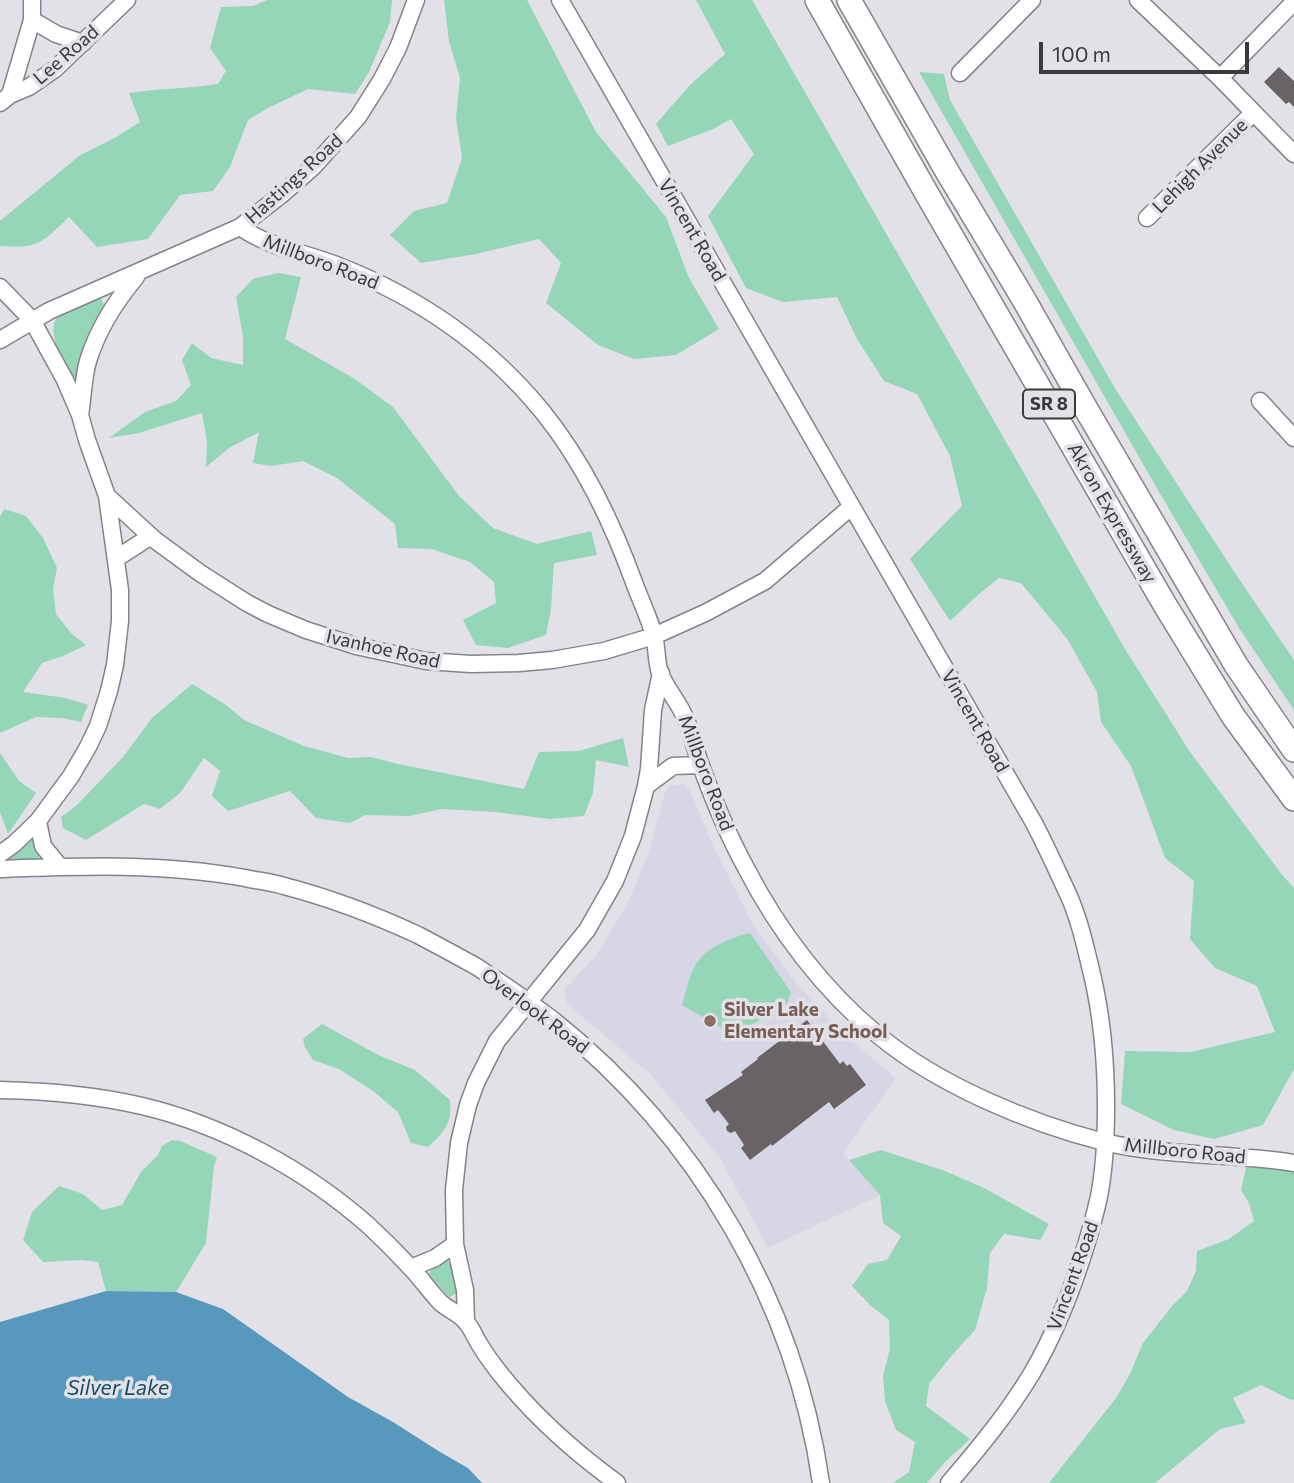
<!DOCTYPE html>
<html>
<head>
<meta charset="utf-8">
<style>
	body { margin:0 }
	#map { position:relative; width:1294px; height:1483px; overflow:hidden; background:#e2e1e8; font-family:Commissioner,sans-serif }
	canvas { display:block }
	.scale { position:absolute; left:1039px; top:42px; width:210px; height:32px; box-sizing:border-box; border:4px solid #3a3a3d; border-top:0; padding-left:9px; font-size:21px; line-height:24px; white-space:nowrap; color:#3a3a3d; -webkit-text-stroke:5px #e2e1e8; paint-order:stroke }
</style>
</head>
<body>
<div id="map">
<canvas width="1294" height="1483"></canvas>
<div class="scale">100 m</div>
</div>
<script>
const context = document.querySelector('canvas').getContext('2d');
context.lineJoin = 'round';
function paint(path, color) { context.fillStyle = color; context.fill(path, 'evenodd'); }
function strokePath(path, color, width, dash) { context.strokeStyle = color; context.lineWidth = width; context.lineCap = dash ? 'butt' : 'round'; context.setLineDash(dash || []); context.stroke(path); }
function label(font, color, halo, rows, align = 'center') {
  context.font = font + ' Commissioner,sans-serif'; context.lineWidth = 7; context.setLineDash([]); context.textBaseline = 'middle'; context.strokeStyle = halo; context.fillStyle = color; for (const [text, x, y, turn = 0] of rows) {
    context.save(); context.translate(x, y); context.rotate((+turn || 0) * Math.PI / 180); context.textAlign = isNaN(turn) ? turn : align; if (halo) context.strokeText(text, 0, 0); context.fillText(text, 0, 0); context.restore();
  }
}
paint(new Path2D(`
	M 684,784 L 690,790 L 713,846 L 753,925 L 797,984 L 848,1038 L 896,1078 L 843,1153 L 880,1195 L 768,1248 L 720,1158 L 650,1074 L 567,1004 L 565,989 L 596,955 L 626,907 L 649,852 L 663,799 L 668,786 Z`), '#d7d6e4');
paint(new Path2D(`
	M 267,0 L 392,0 L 390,22 L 369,72 L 355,94 L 308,89 L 270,107 L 248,120 L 230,167 L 213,191 L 180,195 L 148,239 L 97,247 L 69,217 C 42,242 40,249 0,246 L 0,221 L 79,156 L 118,136 L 140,122 L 129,93 C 159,88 189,89 218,84 L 226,71 L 210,48 L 221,7 L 253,6 Z
	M 444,0 L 527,0 L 596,132 L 666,217 L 689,278 L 719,329 L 676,355 L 634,359 L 598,345 L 546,303 L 561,263 L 539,239 L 476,254 L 421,263 L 390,235 L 414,211 L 447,203 L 462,158 L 456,118 L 460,78 L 449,41 Z
	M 696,0 L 752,0 L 1125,649 L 1190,752 L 1283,876 L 1294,888 L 1294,1069 L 1263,1125 L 1214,1139 L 1174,1130 L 1121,1104 L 1125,1051 L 1191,1052 L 1275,1032 L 1257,986 L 1215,968 L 1190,939 L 1194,881 L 1165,858 L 1131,766 L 1101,722 L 1097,692 L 1068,640 L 1021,583 L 999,578 L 979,594 L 950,621 L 910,559 L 962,506 L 950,456 L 917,394 L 884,381 L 857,339 L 837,297 L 783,302 L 746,288 L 708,216 L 754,154 L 731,119 L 713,129 L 668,146 L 656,124 L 690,85 L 725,54 Z
	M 919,72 L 944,74 L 950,100 L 1116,390 L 1233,570 L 1294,660 L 1294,710 L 1239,628 L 1155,485 Z
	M 278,273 L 301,277 L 285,339 L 355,379 L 393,407 L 459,496 L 493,528 L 537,544 L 591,531 L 597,555 L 554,563 L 551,609 L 546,635 L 508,648 L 476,645 L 463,620 L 496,603 L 494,582 L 470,562 L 432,549 L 398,548 L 395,524 L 337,478 L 303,461 L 271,466 L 253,463 L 259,432 L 229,448 L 206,467 L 207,442 L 202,413 L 139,433 L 109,438 L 145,412 L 176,401 L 191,385 L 182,360 L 192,343 L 211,358 L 243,365 L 243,337 L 236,297 L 253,279 Z
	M 100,297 L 104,305 L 104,311 L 79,373 L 75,377 L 70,375 C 63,358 46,334 57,317 L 94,298 Z
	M 4,509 L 26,516 L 43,538 L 57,568 L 53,589 L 56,614 L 71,633 L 86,645 L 63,656 L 42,663 L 23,692 L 66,698 L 88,705 L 81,722 L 62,718 L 36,717 L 0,733 L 0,517 Z
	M 192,684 L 226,705 L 244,720 L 304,746 L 348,758 L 371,757 L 398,764 L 524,789 L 539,752 L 579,751 L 623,738 L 629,767 L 596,760 L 593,793 L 584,816 L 550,819 L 495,812 L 442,809 L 409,816 L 365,815 L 350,823 L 316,818 L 290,791 L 228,811 L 212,796 L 220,771 L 204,758 L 180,793 L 160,809 L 144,804 L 86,840 L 63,828 L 61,817 L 76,806 L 123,757 L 152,718 Z
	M 0,753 L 19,781 L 36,793 L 8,834 L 0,812 Z
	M 30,837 C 37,842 41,852 39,861 L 11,862 L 10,858 Z
	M 750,933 L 791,992 L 787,1004 L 734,1035 L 682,1005 C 686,993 688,979 694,968 C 703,948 730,938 750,933 Z
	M 322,1024 L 378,1055 L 415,1070 L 450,1100 C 452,1123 445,1132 428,1147 L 411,1143 L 398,1112 L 373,1091 L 339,1069 L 313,1060 L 305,1047 L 303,1039 Z
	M 172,1140 L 180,1141 L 217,1157 L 214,1166 L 206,1243 L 176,1292 L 106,1291 L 98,1262 L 82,1260 L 43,1262 L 23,1240 L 32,1212 L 59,1186 L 83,1194 L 102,1210 L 122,1205 L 141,1172 L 158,1155 L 162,1146 Z
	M 881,1150 L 945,1171 L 984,1188 L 1049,1224 L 1040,1240 L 1004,1234 L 990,1253 L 987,1288 L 975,1330 L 952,1355 L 929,1384 L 926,1406 L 970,1439 L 945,1462 L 927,1483 L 893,1483 L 909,1472 L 915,1442 L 896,1430 L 885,1401 L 883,1376 L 890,1349 L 889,1320 L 871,1306 L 852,1286 L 868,1264 L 887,1260 L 901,1236 L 883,1223 L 880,1195 L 849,1160 Z
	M 1273,1167 L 1294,1171 L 1294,1399 L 1291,1400 L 1261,1385 L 1233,1398 L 1246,1423 L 1220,1429 L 1155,1483 L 1049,1483 L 1116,1398 L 1130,1374 L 1143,1343 L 1173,1305 L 1187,1291 L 1196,1271 L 1197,1251 L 1229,1239 L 1254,1221 L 1249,1203 L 1241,1190 L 1246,1168 Z
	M 447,1260 L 451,1265 L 457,1289 L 456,1293 L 450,1297 L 447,1295 L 429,1274 L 431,1270 Z`), '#95d5b8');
paint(new Path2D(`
	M 106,1291 L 176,1292 L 223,1309 L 348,1397 L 393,1422 L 440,1452 L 468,1468 L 482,1483 L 0,1483 L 0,1322 Z`), '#5798bc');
paint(new Path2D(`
	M 1279,67 L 1294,81 L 1294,107 L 1289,102 L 1286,104 L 1264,82 Z
	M 807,1020 L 840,1064 L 843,1061 L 847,1066 L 850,1064 L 866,1085 L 834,1109 L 829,1102 L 772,1146 L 771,1144 L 750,1160 L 741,1148 L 744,1145 L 735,1131 L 731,1133 L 727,1131 L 726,1127 L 729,1124 L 718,1110 L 714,1113 L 705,1100 L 743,1075 L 741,1072 L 758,1059 L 757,1058 Z`), '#6a6365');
const minor = new Path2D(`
	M 560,0 L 1034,823 C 1046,846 1057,870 1068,894 C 1079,918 1085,945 1091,970 C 1102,1015 1106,1060 1106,1106 C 1106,1135 1105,1163 1100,1191 C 1097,1208 1092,1225 1087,1242 C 1073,1288 1056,1332 1032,1373 C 1008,1413 979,1448 949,1483
	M 1138,0 L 1220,78 L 1294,154
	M 32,20 L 56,34 L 83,43
	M 960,73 L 1032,0
	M 1220,78 L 1294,2
	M 10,95 L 32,20 L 32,0
	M 0,103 L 10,95 L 29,87 L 55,69 L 127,0
	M 1147,218 L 1253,113
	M 240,227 C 270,248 306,253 339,266 C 418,297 487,344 542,411 C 584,463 612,522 635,585 C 641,601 649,618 654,635 C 657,647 656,661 660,673 C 666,689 680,703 686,720 C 692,734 695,749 700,763 C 713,799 728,835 746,868 C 778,930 824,991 878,1035 C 938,1085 1029,1123 1104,1142 C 1167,1157 1231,1153 1294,1163
	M 0,287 L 32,320 L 65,380 L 80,415 L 87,440 L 107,496 L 120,590 L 120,621 L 115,665 L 109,691 L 98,726 L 88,747 L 71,776 L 38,821 L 14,844 L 0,854
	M 0,340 L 49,311 L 240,227 L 281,195 L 314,166 L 358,117 L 382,79 L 398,48 L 416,0
	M 1260,401 L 1294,438
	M 80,415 C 83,397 83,378 88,361 C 98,329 115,302 136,277
	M 107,496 L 155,540 L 200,573 L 247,603 L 268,614 L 306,630 L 356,646 L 426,661 L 471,664 L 519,663 L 552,660 L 604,651 L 654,636 L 705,613 L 765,581 L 851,507
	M 117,558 L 151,536
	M 646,786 L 649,769 L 653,710 L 661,673
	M 38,821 L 43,846 L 60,867
	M 0,869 C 83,866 162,863 245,878 C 258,881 271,882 284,886 C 330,898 375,915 418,935 C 435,944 452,953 468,962 C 477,966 484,972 492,977 C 513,991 533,1005 553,1020 C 697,1135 795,1301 821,1483
	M 0,1090 C 48,1091 95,1095 142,1106 C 223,1125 306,1170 369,1226 C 383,1239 397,1253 410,1267 C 421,1278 430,1292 441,1303 C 449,1310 460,1314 466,1322 C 472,1328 475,1338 480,1345 C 485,1354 492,1363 498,1371 C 532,1414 573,1451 617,1483
	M 411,1268 L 435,1258 L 455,1244
	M 466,1322 L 465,1290 L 455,1244 L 454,1190 L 459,1143 L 468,1105 L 476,1083 L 497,1041 L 587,930 L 615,881 L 633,836 L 646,786 L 673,766 L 701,765`);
const highway = new Path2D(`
	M 817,0 L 927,194 L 1165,605 L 1233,716 L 1294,799
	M 849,0 L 948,173 L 1023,298 L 1086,409 L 1236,665 L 1294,750`);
strokePath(minor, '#838389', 19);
strokePath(highway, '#838389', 26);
strokePath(minor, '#fff', 16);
strokePath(highway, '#fff', 23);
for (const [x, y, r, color] of [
	[710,1021,7,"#8d6e63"]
]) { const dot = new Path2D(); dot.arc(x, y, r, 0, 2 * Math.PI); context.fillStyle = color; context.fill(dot); strokePath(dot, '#e2e1e8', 2.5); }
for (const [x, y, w] of [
	[1049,404,52]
]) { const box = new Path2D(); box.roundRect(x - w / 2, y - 14.5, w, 29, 5); context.fillStyle = '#e2e1e8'; context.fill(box); strokePath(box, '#3a3a3d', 2); }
label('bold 18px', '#3a3a3d', null, [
	["SR 8",1049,404]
]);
label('19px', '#3a3a3d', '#e2e1e8', [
	["Lee Road",66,55,-41],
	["Lehigh Avenue",1200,166,-45],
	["Hastings Road",294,179,-42],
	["Vincent Road",692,230,60],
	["Millboro Road",321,262,21],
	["Akron Expressway",1112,513,60],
	["Ivanhoe Road",383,649,13],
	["Vincent Road",975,721,60],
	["Millboro Road",706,773,69],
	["Overlook Road",535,1011,37],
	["Millboro Road",1185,1151,6],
	["Vincent Road",1073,1276,-70]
]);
label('bold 19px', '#785e54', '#e2e1e8', [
	["Silver Lake",724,1010],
	["Elementary School",724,1032]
], 'left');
label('italic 21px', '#174c65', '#e2e1e8', [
	["Silver Lake",118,1388]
]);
</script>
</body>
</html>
